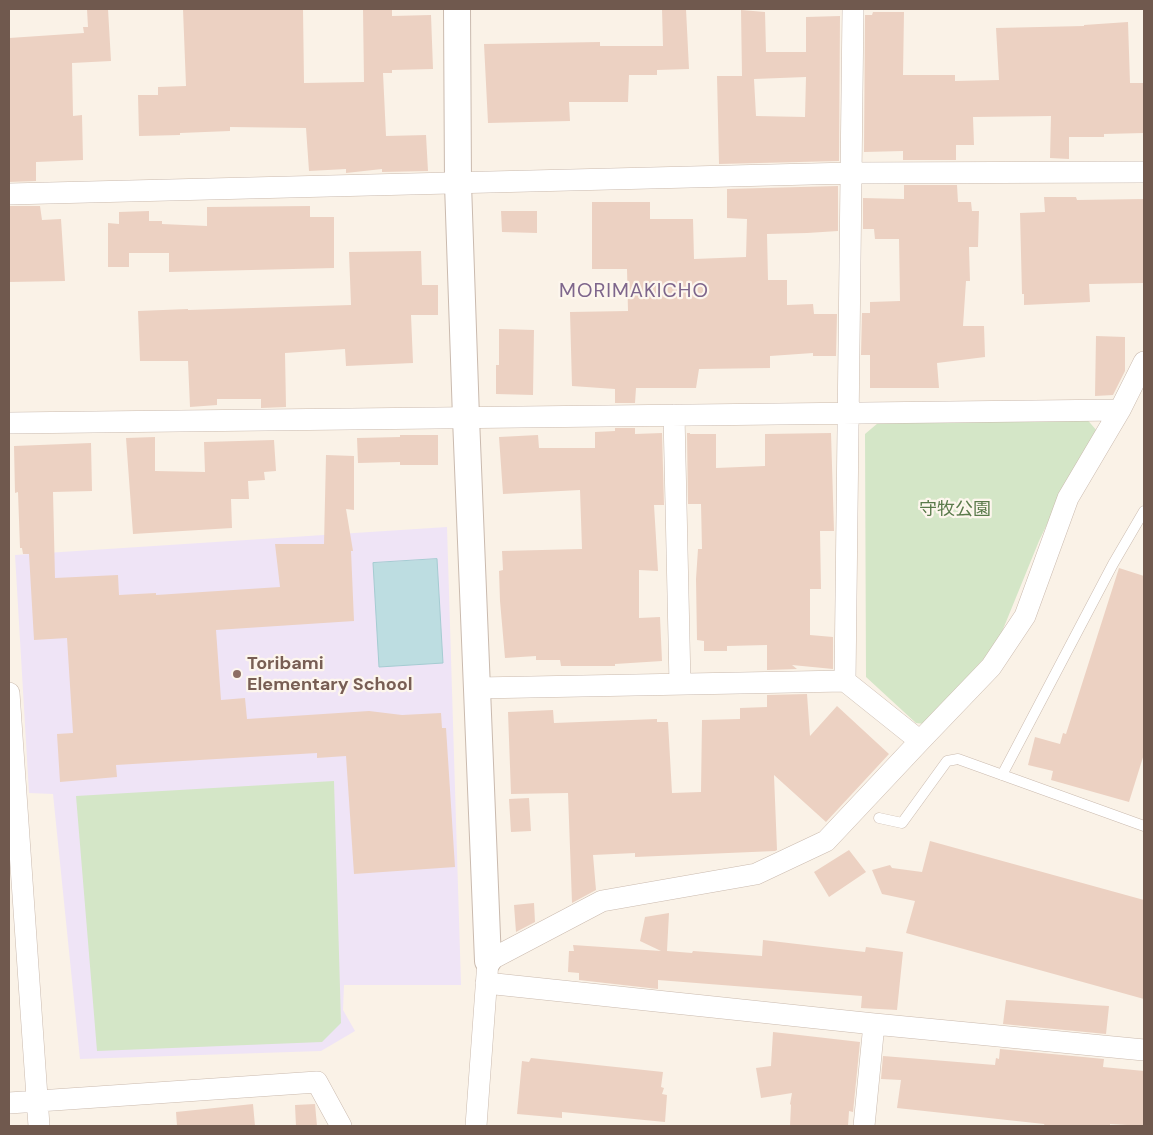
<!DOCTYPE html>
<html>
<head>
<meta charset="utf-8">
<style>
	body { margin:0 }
	#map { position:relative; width:1153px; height:1135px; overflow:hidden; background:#faf2e7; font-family:"DM Sans",sans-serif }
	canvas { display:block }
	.frame { position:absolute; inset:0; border:10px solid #70594e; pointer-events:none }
</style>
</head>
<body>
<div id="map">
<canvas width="1153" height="1135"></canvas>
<div class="frame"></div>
</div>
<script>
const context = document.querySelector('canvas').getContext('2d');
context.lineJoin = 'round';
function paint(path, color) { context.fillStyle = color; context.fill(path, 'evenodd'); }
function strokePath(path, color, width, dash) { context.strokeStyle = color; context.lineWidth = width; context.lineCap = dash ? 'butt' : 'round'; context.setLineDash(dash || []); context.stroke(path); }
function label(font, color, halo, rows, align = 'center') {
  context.font = font + ' "DM Sans","Noto Sans JP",sans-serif'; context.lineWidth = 4.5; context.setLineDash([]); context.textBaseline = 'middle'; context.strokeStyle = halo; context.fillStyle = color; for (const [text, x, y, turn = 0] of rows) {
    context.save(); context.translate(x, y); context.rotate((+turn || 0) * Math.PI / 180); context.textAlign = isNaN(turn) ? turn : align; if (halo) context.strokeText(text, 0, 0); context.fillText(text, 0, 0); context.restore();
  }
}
paint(new Path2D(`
	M 447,527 L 461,985 L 344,985 L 343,1010 L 355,1031 L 321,1051 L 80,1059 L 53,794 L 29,793 L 15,555 Z`), '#efe4f6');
paint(new Path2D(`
	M 1085,417 L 1097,431 L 1060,497 L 1039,541 L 997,644 L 925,724 L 916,723 L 866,677 L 865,434 L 878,423 Z
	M 334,781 L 341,1023 L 322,1042 L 97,1051 L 76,796 Z`), '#d4e6c7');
const water = new Path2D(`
	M 437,559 L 443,663 L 379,667 L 373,563 Z`);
paint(water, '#bddde1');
strokePath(water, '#a5ccd2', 1);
paint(new Path2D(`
	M 87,9 L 108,9 L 111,61 L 72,63 L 73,116 L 82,115 L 83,160 L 36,162 L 36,181 L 9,182 L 9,38 L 84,33 L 83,27 L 88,27 Z
	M 183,9 L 303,9 L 304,83 L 364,82 L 363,9 L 392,9 L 392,16 L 431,15 L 433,69 L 392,70 L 392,73 L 383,73 L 386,136 L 426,135 L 428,171 L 382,172 L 382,169 L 346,173 L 346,169 L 309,171 L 306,128 L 230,127 L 230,131 L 180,133 L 180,135 L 139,136 L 138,95 L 158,95 L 158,87 L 186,86 Z
	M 662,9 L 686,9 L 689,69 L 657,70 L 657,75 L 629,75 L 628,102 L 569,102 L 570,121 L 488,123 L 484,44 L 600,42 L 600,46 L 663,46 Z
	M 741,10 L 765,12 L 766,52 L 806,52 L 806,17 L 840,16 L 839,161 L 719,164 L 717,76 L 742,76 ZM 806,77 L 805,117 L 756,116 L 754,79 Z
	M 873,12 L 904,12 L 903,75 L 955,75 L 955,81 L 999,80 L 996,28 L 1084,26 L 1084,25 L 1128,22 L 1130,83 L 1144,83 L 1144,133 L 1104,134 L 1104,137 L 1069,137 L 1069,159 L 1050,158 L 1051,116 L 973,117 L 974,145 L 956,145 L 956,160 L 903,160 L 903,151 L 864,152 L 865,15 L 872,15 Z
	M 904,185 L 957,185 L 958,202 L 971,202 L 972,211 L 979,211 L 978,247 L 969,247 L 970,281 L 966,281 L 963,326 L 984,326 L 985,357 L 937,363 L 939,388 L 870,388 L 870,355 L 861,355 L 862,313 L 870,313 L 870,302 L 900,301 L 899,239 L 875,239 L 874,229 L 863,229 L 863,198 L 904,199 Z
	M 838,186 L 838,231 L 807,233 L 767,234 L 768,280 L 787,280 L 787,305 L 813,304 L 814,314 L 837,314 L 836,356 L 813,356 L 813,353 L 770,356 L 770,368 L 699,369 L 696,388 L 636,388 L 635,403 L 615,403 L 615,389 L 572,386 L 570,312 L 628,311 L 627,269 L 592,269 L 592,202 L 650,202 L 650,219 L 693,219 L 694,259 L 746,257 L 747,219 L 727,218 L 727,189 Z
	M 1044,197 L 1076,197 L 1077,200 L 1144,199 L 1144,283 L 1089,284 L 1090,302 L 1024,305 L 1024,294 L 1022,294 L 1020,213 L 1045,212 Z
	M 9,206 L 40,206 L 42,220 L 61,219 L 65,281 L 9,282 Z
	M 310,206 L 310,217 L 334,217 L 334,268 L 169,272 L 169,253 L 129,253 L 129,267 L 108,267 L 108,223 L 119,224 L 119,212 L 149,211 L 149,221 L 162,221 L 162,224 L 207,226 L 207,207 Z
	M 501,211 L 537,211 L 537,233 L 502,232 Z
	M 421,251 L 422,285 L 438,285 L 438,315 L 411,315 L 413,363 L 346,366 L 345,349 L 285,353 L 286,407 L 261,408 L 261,399 L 217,399 L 217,405 L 190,407 L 188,361 L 140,361 L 138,311 L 188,309 L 188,310 L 351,305 L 349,252 Z
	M 499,329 L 534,330 L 533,395 L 496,394 L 496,365 L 499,365 Z
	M 1096,336 L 1125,337 L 1125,371 L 1113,395 L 1095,396 Z
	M 615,428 L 635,428 L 635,434 L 662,433 L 664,505 L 654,505 L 658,571 L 639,570 L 639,618 L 660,617 L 662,661 L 615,664 L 615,666 L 561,666 L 560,660 L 536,660 L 536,656 L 505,658 L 500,601 L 499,571 L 503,570 L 502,551 L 582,549 L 580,490 L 503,494 L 499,437 L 538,435 L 539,448 L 595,448 L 595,432 L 615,431 Z
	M 687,433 L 690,433 L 690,434 L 716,434 L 716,468 L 765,466 L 765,434 L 831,433 L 834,531 L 820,531 L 821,589 L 810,589 L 810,635 L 833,637 L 833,669 L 792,665 L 797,669 L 767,670 L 767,645 L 727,646 L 727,651 L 704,651 L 704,641 L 697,640 L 696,579 L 698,549 L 702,549 L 701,504 L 688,504 Z
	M 400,435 L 438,435 L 438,465 L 400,465 L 400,462 L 358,463 L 357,438 L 400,437 Z
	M 155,437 L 155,471 L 205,472 L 204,442 L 274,440 L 276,471 L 264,472 L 265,480 L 248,481 L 249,499 L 231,499 L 232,528 L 133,534 L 126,438 Z
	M 91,443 L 92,491 L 53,492 L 55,578 L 118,575 L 119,595 L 156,593 L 156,595 L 280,587 L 275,544 L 324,544 L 326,455 L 354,456 L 354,510 L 346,509 L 353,551 L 351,551 L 354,621 L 216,630 L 221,700 L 245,698 L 247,719 L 369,711 L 402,715 L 441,713 L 442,728 L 446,728 L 455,867 L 354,874 L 346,756 L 317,758 L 317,753 L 116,765 L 117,777 L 60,782 L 57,734 L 73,733 L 67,638 L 34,640 L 29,554 L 23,554 L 22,548 L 20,548 L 18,492 L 15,493 L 14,446 Z
	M 1119,568 L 1144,576 L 1144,754 L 1129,802 L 1051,780 L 1053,771 L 1028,765 L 1035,737 L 1060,744 L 1063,733 L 1066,734 Z
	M 807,694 L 810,736 L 837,706 L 889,754 L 826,822 L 774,775 L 777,850 L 775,851 L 635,857 L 635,853 L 593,855 L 596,890 L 572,903 L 568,793 L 511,794 L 508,712 L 553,710 L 554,723 L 657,719 L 657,722 L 668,722 L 672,793 L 701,792 L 702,720 L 740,719 L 740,708 L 767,707 L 767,695 Z
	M 529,798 L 531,831 L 511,832 L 509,799 Z
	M 930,841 L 1144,900 L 1144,999 L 906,933 L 915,901 L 882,894 L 872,870 L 890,865 L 892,868 L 922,872 Z
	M 849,850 L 866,872 L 829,897 L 814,872 Z
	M 534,903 L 535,922 L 516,932 L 514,905 Z
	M 669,913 L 667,951 L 692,953 L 693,951 L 762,956 L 763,940 L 865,952 L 866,947 L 903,952 L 897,1010 L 861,1008 L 862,996 L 658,980 L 658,989 L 579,980 L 579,973 L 568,972 L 569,951 L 574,951 L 573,945 L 661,951 L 640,941 L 645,917 Z
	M 1006,1000 L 1109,1006 L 1106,1034 L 1003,1024 Z
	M 773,1032 L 860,1042 L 853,1112 L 849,1111 L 848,1126 L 790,1126 L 791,1105 L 790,1104 L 792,1093 L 761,1098 L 756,1068 L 771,1066 Z
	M 1000,1049 L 1104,1059 L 1103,1067 L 1144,1071 L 1144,1126 L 1110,1124 L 1110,1126 L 1045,1126 L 1044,1124 L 897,1108 L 901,1080 L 881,1079 L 883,1056 L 995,1065 L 996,1058 L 999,1059 Z
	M 531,1058 L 663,1072 L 661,1087 L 664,1088 L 662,1094 L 667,1095 L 665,1122 L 562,1112 L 562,1118 L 517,1114 L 522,1061 L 529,1062 Z
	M 253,1104 L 255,1126 L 177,1126 L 176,1112 Z
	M 315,1104 L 317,1126 L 296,1126 L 295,1105 Z`), '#ecd1c2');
const service = new Path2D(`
	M 1002,775 L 1113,564 L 1144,511
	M 879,818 L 902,823 L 947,761 L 958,759 L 1144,826`);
const minor = new Path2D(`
	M 9,194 L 851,173 L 1144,172
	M 674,415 L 680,684
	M 9,423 L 1120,410
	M 845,681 L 853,9
	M 478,688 L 845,681 L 920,741
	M 9,693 L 39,1126
	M 486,983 L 874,1024 L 1144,1050
	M 9,1103 L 317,1082 L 341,1126
	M 476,1126 L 488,961 L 602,901 L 756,874 L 826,841 L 920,741 L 991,667 L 1025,616 L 1068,498 L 1120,410 L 1144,362
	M 864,1126 L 874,1024`);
const tertiary = new Path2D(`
	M 457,9 L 458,184 L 466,418 L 488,961`);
strokePath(service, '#cabaae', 11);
strokePath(minor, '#cabaae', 22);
strokePath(tertiary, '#cabaae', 28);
strokePath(service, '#fff', 10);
strokePath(minor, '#fff', 21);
strokePath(tertiary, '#fff', 26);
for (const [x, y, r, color] of [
	[237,674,5,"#8d6e63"]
]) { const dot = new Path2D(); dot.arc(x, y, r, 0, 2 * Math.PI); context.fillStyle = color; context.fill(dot); strokePath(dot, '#fdf6ed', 2); }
label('18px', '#5a7a4b', '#fdf6ed', [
	["守牧公園",955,510]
]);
label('bold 18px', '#785e54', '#fdf6ed', [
	["Toribami",247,664],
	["Elementary School",247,685]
], 'left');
context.letterSpacing = '1px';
label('20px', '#7e668c', '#fdf6ed', [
	["MORIMAKICHO",634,292]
]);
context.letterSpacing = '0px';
</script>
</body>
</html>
